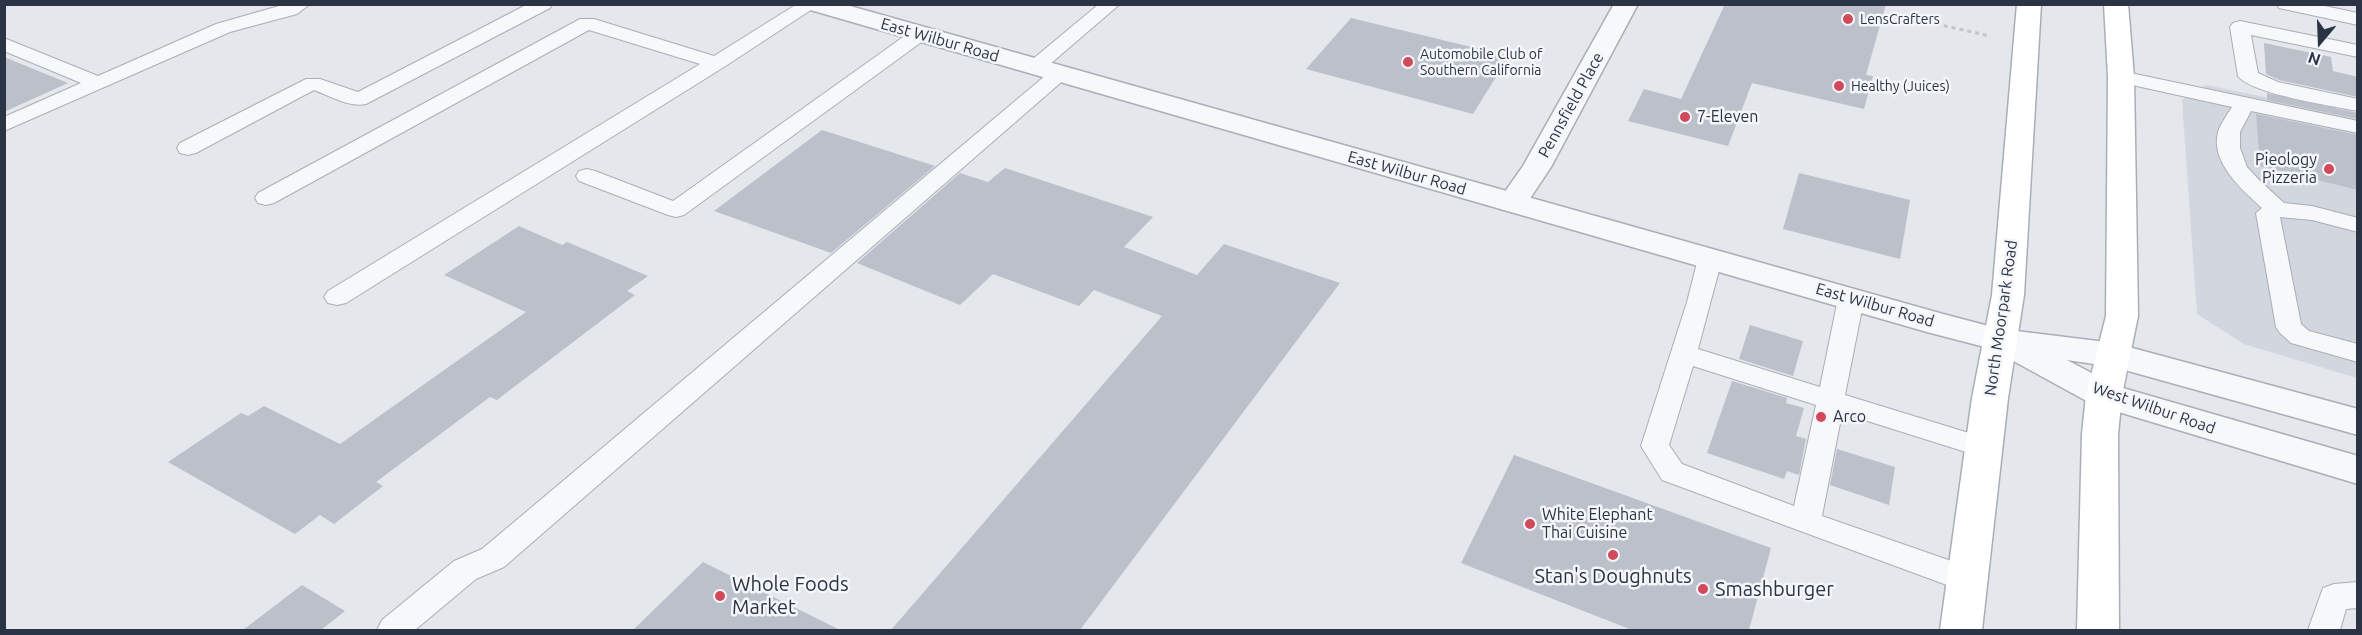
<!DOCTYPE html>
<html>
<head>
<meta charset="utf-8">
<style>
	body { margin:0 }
	#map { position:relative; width:2362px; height:635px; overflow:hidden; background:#e4e7ec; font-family:Ubuntu,sans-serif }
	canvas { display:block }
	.frame { position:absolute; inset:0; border:6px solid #2b3445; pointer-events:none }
	.north { position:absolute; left:2290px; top:12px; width:60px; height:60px; -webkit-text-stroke:4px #f4f6f9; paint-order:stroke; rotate:199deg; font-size:16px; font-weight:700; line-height:24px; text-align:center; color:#2b3445 }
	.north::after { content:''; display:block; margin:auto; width:21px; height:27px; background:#2b3445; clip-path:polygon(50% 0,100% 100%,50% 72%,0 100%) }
</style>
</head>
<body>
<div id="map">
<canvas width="2362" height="635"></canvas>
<div class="frame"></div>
<div class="north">N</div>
</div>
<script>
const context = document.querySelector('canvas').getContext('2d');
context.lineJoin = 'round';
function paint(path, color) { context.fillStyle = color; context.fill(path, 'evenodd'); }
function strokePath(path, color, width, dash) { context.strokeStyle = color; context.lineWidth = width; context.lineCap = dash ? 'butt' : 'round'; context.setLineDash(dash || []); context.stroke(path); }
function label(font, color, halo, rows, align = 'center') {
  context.font = font + ' Ubuntu,sans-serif'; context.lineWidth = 5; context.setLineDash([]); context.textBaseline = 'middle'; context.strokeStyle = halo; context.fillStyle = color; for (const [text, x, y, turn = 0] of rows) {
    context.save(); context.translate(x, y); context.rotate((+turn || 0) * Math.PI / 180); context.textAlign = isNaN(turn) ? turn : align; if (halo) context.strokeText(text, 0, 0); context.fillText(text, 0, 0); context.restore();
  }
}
paint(new Path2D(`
	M 2206,85 L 2357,116 L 2357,378 L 2244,344 L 2197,314 L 2182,100 Z`), '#d2d6de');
paint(new Path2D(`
	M 1725,4 L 1886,4 L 1866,75 L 1873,76 L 1864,109 L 1752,83 L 1728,146 L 1628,121 L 1644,89 L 1681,99 Z
	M 1351,18 L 1509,56 L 1473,114 L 1306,69 Z
	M 2264,43 L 2331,57 L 2333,71 L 2358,77 L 2358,97 L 2279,80 L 2266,74 Z
	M 4,57 L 68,83 L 4,112 Z
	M 2267,93 L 2358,113 L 2358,119 L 2267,100 Z
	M 2256,114 L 2358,135 L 2358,190 L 2260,166 Z
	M 822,130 L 935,166 L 831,253 L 714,211 Z
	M 1005,168 L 1153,217 L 1124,247 L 1197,275 L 1224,244 L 1340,283 L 1080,630 L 891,630 L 1162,316 L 1094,290 L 1079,306 L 993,274 L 960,305 L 857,263 L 960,173 L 988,182 Z
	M 1799,173 L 1910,200 L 1900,259 L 1783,229 Z
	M 519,226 L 562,245 L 567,242 L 648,276 L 627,291 L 635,295 L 497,400 L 490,397 L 376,482 L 383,486 L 334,524 L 320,515 L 295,534 L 168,462 L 241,413 L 248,416 L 264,406 L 340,444 L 526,312 L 444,275 Z
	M 1750,325 L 1803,341 L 1793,376 L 1739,359 Z
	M 1732,381 L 1787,398 L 1786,403 L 1804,408 L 1796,436 L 1806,439 L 1799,475 L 1787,471 L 1784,479 L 1707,453 Z
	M 1837,449 L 1895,467 L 1889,505 L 1830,485 Z
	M 1514,455 L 1771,548 L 1749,630 L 1632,630 L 1461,563 Z
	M 703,562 L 840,630 L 633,630 Z
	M 302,585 L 345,611 L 321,630 L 243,630 Z`), '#bbc0ca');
const service = new Path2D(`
	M 286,4 L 310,4 L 297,14 L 230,32 L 4,131 L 4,117 L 81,83 L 4,51 L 4,38 L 98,76 L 216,24 Z
	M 528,4 L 552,4 L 550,8 L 366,104 C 350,108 330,96 314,90 L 196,153 L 188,155 L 180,153 L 177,148 L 180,143 L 306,79 L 320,79 L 358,92 Z
	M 797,4 L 820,4 L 724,67 L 346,303 L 337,305 L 328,303 L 324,297 L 328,291 L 700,64 L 589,30 L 274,203 L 266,205 L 258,203 L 255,198 L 258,193 L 580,19 L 594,19 L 714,56 Z
	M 1099,4 L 1120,4 L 1042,71 L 1028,71 L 1025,67 L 1028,63 Z
	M 2277,4 L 2315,4 L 2358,13 L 2358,25 L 2279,8 Z
	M 2240,21 L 2358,45 L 2358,57 L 2251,35 L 2258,73 L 2278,82 L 2358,99 L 2358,111 C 2333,106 2251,94 2238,76 L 2230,27 L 2233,23 Z
	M 920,28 L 927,30 L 930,34 L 927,38 L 684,215 L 676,217 L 668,215 L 579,181 L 576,176 L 579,171 L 587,169 L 595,171 L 673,201 L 913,30 Z
	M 1059,68 L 1066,70 L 1069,74 L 1066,78 L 504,567 L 476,579 L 415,630 L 377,630 L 382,620 L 454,561 L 482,549 L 1052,70 Z
	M 2121,71 L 2358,121 L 2358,133 L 2251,111 L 2240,132 L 2240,148 L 2247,167 L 2260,181 L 2284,203 L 2312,206 L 2358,218 L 2358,232 L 2312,220 L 2280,217 L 2301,324 L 2309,331 L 2358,344 L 2358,362 L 2291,343 L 2280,333 L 2276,327 L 2256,213 L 2262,208 C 2242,190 2210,162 2218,132 C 2221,123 2227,115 2232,107 L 2114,81 L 2111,77 L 2114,73 Z
	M 1710,251 L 1719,254 L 1722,259 L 1698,349 L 1820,387 L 1838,299 L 1842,293 L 1851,291 L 1860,293 L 1864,299 L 1845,395 L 1995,441 L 1999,448 L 1995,455 L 1985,458 L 1842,413 L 1822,516 L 1977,570 L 1982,579 L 1977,588 L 1966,592 L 1955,588 L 1662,480 L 1641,446 L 1687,302 L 1698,259 L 1701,254 ZM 1693,366 L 1816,405 L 1794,506 L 1682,464 L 1669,445 Z
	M 2358,582 L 2358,608 L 2346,609 L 2340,630 L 2308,630 L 2323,588 L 2334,584 Z`);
const minor = new Path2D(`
	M 1614,4 L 1638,4 L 1551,167 L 1523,209 L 1512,212 L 1501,209 L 1497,203 L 1523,166 Z`);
const tertiary = new Path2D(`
	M 803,4 L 843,4 L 1943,314 L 2000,329 L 2114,343 L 2358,409 L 2358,435 L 2114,367 L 2067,360 L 2116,386 L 2358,456 L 2358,484 L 2092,404 L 2008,358 L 2004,352 L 1927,332 L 807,9 Z`);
const secondary = new Path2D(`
	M 2017,4 L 2041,4 L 2024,295 L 2008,398 L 1982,630 L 1940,630 L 1972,398 L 1992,295 Z
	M 2104,4 L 2128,4 L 2134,77 L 2138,316 L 2122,395 L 2118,434 L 2119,630 L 2077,630 L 2082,434 L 2086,395 L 2106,316 L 2108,77 Z`);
strokePath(service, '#a9aeb7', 2);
strokePath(minor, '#a9aeb7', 3);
strokePath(tertiary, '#a9aeb7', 3);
strokePath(secondary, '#a9aeb7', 3);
strokePath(new Path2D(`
	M 1936,24 L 1990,36`), '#c2c5cb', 3, [4, 4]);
paint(service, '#f7f8fa');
paint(minor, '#f7f8fa');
paint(tertiary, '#f7f8fa');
paint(secondary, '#fff');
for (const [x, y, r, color] of [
	[1848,19,6,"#d1495b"],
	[1408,62,6,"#d1495b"],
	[1839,86,6,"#d1495b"],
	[1685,117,6,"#d1495b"],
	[2329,169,6,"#d1495b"],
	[1821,417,6,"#d1495b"],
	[1530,524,6,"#d1495b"],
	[1613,555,6,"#d1495b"],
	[1703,589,6,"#d1495b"],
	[720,596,6,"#d1495b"]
]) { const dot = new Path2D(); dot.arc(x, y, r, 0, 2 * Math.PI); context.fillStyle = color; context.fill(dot); strokePath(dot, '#f4f6f9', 2); }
label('14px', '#2b3445', '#f4f6f9', [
	["LensCrafters",1860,19],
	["Automobile Club of",1420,54],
	["Southern California",1420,70],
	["Healthy (Juices)",1851,86]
], 'left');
label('16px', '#2b3445', '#f4f6f9', [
	["East Wilbur Road",940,40,16],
	["Pennsfield Place",1571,105,-61],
	["East Wilbur Road",1407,173,16],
	["East Wilbur Road",1875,305,16],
	["North Moorpark Road",2001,318,-82],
	["West Wilbur Road",2154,408,19]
]);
label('16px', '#2b3445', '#f4f6f9', [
	["7-Eleven",1697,117],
	["Pieology",2317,160,"right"],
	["Pizzeria",2317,178,"right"],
	["Arco",1833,417],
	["White Elephant",1542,515],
	["Thai Cuisine",1542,533]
], 'left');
label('20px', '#2b3445', '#f4f6f9', [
	["Stan's Doughnuts",1613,576,"center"],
	["Whole Foods",732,584],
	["Market",732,607],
	["Smashburger",1715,589]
], 'left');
</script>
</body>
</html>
